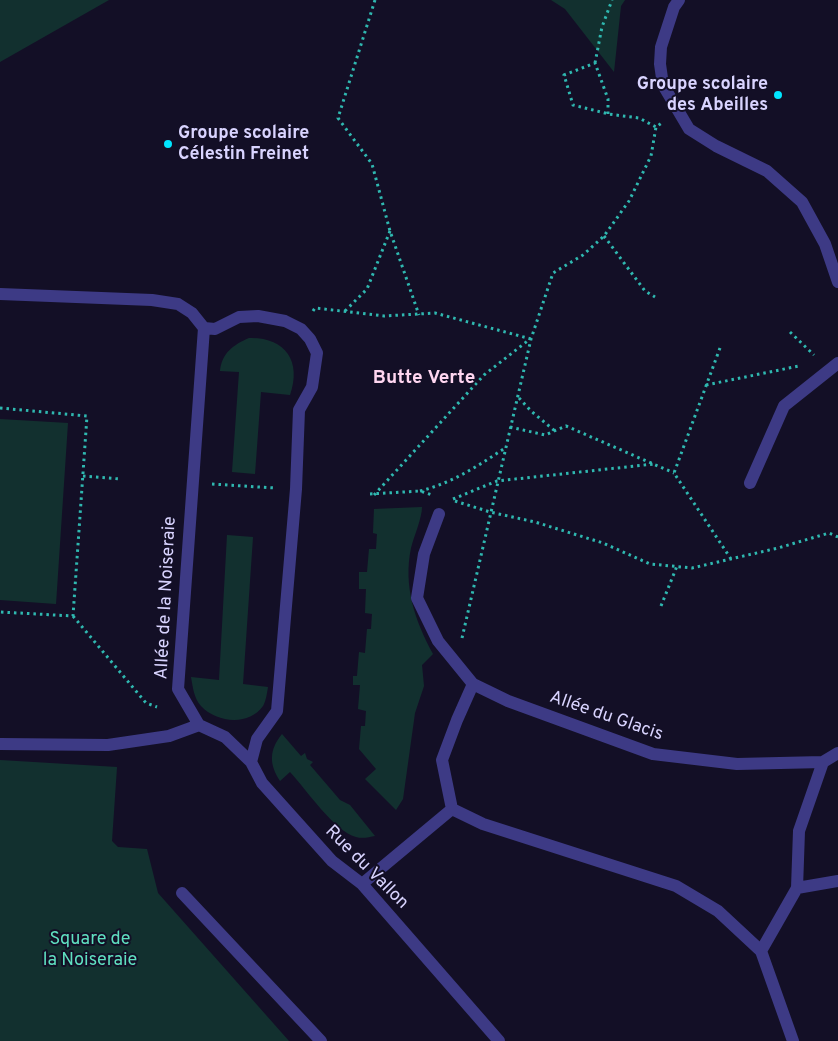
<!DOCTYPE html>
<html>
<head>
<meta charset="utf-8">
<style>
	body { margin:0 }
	canvas { display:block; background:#130f26 }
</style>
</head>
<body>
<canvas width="838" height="1041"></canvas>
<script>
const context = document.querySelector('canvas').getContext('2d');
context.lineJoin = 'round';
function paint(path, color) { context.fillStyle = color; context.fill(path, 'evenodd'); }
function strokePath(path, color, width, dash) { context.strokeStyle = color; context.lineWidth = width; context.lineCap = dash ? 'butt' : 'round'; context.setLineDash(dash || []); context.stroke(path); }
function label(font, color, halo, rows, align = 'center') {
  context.font = font + ' Overpass,sans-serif'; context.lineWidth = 4; context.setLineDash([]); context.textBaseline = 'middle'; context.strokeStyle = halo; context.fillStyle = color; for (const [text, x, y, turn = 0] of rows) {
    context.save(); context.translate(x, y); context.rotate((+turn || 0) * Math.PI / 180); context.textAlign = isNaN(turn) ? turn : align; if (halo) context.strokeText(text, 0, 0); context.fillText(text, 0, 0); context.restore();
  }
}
paint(new Path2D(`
	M 0,0 L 109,0 L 0,62 Z
	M 551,0 L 625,0 L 621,6 L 614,72 L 565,9 Z
	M 249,338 C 285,337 302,361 290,395 L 261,392 L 255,474 L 232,472 L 239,372 L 220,371 C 222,353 233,345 249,338 Z
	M 0,419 L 68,423 L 56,604 L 0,600 Z
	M 422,507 C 422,518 414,536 411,548 C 403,586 415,621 433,654 L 422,665 L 424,686 L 415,713 L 403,799 L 396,810 L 365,779 L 376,769 L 359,749 L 361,726 L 365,726 L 366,711 L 358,709 L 360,685 L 353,685 L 353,676 L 357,676 L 359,652 L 365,653 L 367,629 L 371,629 L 372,614 L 365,613 L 366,589 L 359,589 L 359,572 L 367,572 L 369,549 L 376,549 L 377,534 L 373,533 L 374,509 Z
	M 227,535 L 253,537 L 243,684 L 268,687 C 267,693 266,701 263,706 C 249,726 217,723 201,706 C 194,698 193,688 191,677 L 219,680 Z
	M 282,734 L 301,756 L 305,753 L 307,759 L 313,762 L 310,765 L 340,800 L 350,805 L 375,836 C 369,837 363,839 356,837 C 334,831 306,789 290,772 L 280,781 C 269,764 269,750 282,734 Z
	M 0,760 L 117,767 L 112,841 L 118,847 L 147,849 L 158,893 L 289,1041 L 0,1041 Z`), '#12302f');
strokePath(new Path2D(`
	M 375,0 L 338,118 L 372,164 L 390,231 L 419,315
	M 595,63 L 602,27 L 612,0
	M 608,114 L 608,99 L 595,63 L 564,75 L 573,105 L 605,113 L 608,114 L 639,118 L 656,127
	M 604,236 L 645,291 L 655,297
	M 313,311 L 315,308 L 384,316 L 435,313 L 531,339
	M 345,311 L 367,289 L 390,231
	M 790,332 L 814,355
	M 720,348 L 674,473 L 731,559
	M 706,385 L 799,366
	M 519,398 L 531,411 L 555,431
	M 0,408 L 87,416 L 73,616 L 0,612
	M 510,427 L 545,435 L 566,426 L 674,473
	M 83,476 L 120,479
	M 212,484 L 275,488
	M 420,491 C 452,483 478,466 505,448
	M 370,494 L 420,491 L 432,495
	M 374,495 L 484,375 L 530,339
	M 453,499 L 497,481 L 654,464
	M 455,501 L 490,512 L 535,522 L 603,543 L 650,564 L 692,568 L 778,548 L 829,533 L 838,537
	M 661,606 L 677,566
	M 73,616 L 146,703 L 157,707
	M 462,638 L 531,339 L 553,273 L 583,255 L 604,236 L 629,201 L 651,156 L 656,127 L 663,122`), '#2fb8b0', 3, [2.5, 4]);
strokePath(new Path2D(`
	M 182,893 L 321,1041`), '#3d3a85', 12);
strokePath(new Path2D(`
	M 679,0 L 674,7 L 661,47 L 660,64 L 663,85 L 689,129 L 716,146 L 767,171 L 802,202 L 825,244 L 838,282
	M 0,294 L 152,300 L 178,304 L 192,313 L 204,328 L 178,689 L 199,725
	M 204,328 L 215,329 L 239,317 L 258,316 L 285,321 L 301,329 L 310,339 L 317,353 L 312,387 L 299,410 L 296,489 L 277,711 L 257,739 L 251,762
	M 750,483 L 784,406 L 838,363
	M 439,514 L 424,554 L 417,598 L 438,641 L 473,684 L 508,701 L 653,754 L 737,764 L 823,762 L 838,753
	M 199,725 L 225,737 L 251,762 L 262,783 L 332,861 L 362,884 L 499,1041
	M 0,744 L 108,745 L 169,736 L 199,725
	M 452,809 L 483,824 L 676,886 L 718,911 L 761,951 L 793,1041
	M 452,809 L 442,760 L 457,720 L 473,684
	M 362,884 L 452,809
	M 797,888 L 838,881
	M 761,951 L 797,888 L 799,831 L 823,762`), '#3d3a85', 12);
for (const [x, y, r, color] of [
	[778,95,5,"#00e5ff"],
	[168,144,5,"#00e5ff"]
]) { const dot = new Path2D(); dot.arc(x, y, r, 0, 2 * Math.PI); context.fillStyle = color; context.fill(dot); strokePath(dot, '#130f26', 2); }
label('bold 18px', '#d9d4ff', '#130f26', [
	["Groupe scolaire",768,85],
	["des Abeilles",768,106],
	["Groupe scolaire",178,134,"left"],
	["Célestin Freinet",178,155,"left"]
], 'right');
label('18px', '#d9d4ff', '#130f26', [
	["Allée de la Noiseraie",167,598,-87],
	["Allée du Glacis",606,717,19],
	["Rue du Vallon",366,868,45]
]);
label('18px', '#5fe0c0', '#130f26', [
	["Square de",90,940],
	["la Noiseraie",90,961]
]);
label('bold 19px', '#ffd6f0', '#130f26', [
	["Butte Verte",424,379]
]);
</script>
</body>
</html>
